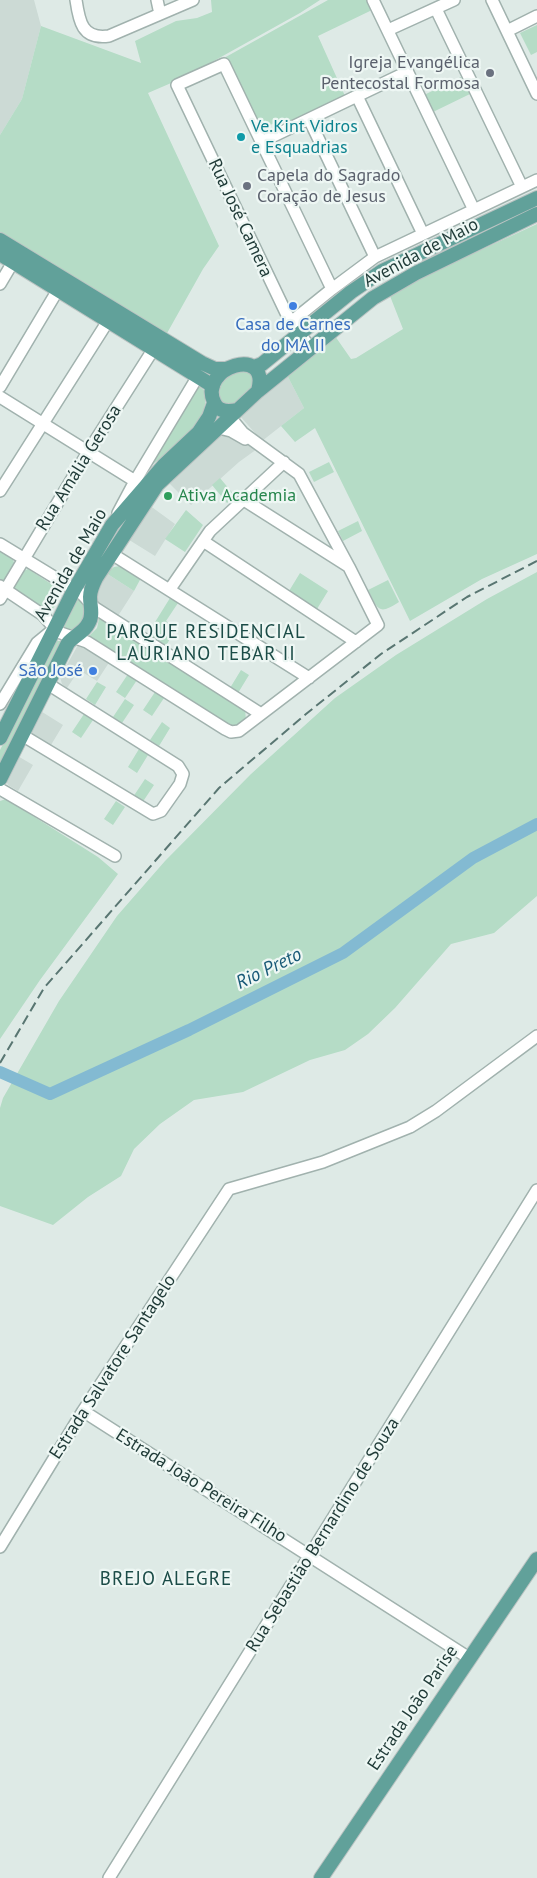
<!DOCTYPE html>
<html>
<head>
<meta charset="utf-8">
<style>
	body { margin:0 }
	canvas { display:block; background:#deeae6 }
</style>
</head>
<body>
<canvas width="537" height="1878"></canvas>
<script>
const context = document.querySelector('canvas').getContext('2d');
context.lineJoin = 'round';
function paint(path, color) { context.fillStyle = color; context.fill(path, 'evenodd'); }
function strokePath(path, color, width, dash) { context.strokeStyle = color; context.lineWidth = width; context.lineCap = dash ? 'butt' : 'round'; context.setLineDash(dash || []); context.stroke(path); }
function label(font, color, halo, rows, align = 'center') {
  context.font = font + ' "PT Sans",sans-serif'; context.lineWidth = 4.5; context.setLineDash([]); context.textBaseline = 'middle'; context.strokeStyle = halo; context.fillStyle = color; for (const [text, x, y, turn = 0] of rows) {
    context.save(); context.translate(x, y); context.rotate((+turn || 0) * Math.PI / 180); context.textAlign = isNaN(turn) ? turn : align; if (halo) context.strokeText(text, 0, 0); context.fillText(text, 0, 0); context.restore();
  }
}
paint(new Path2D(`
	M 0,0 L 34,0 L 41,26 L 22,99 L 0,135 Z
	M 287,375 L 304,408 L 262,441 L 240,416 Z
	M 222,433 L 233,434 L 257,449 L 239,462 L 191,505 L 169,483 Z
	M 149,505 L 175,524 L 155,556 L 126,538 Z
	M 106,573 L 134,591 L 118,616 L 98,604 L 96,601 L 95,591 Z
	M 78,645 L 84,645 L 110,661 L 97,681 L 79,670 L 67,688 L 62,684 L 60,677 Z
	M 39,710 L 63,725 L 51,745 L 33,734 L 30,731 Z
	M 16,755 L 33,765 L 18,791 L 8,785 L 6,781 Z`), '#ccdad5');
paint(new Path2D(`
	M 211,0 L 320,0 L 300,13 L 185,77 L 148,93 L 219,246 L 203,269 L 166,335 L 102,294 L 0,232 L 0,135 L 22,99 L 41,26 L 141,63 L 135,41 L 176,21 L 197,18 L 212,12 Z
	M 328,0 L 368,0 L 372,8 L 370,11 L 318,36 L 345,96 L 282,128 L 279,121 L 261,129 L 231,68 L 224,58 Z
	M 537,25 L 537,52 L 531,55 L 520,33 Z
	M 461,77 L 470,94 L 433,112 L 424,95 Z
	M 537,224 L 537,554 L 482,579 L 410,621 L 315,428 L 295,442 L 281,426 L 304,408 L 287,375 L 335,336 L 351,359 L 356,358 L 403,329 L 390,296 L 429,274 Z
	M 248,369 L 256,385 L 234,405 L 220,406 L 218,387 L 229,373 Z
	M 196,384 L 205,391 C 211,425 171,449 148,468 Z
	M 329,462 L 334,472 L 314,482 L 309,472 Z
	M 220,478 L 235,496 L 227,503 L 212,485 Z
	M 186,510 L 203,525 L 185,552 L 165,539 Z
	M 358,521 L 362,531 L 343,541 L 338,531 Z
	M 0,551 L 13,560 L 16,567 L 3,584 L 0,582 Z
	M 120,566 L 141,578 L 134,591 L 106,573 L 114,567 Z
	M 28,569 L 59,589 C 62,598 56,604 51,611 L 47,610 L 15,589 L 13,584 L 21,572 Z
	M 537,572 L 537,896 L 494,933 L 451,944 L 395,1008 L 368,1034 L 345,1050 L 310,1060 L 243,1092 L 194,1100 L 160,1124 L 134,1149 L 121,1176 L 88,1197 L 53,1225 L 0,1206 L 0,1108 L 3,1098 L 59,1001 L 117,916 L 165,861 L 251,774 L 335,698 L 396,655 L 487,599 Z
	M 300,573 L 328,591 L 317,609 L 289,591 Z
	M 388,580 L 399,602 C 378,616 378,609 368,590 Z
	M 75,594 L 82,599 L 88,613 L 74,632 L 59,629 Z
	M 170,598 L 178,603 L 166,621 L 177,628 L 165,647 L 147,635 Z
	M 100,614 L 245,708 L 246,721 L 229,728 L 89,636 L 97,628 Z
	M 56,641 L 65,641 L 0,771 L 0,750 Z
	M 241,670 L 249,675 L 238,693 L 230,688 Z
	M 128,674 L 137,680 L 125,698 L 116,692 Z
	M 97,682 L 106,687 L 95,705 L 86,699 Z
	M 155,692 L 164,698 L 152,716 L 143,710 Z
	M 125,699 L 134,705 L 122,723 L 113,717 Z
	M 84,714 L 93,720 L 81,738 L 72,732 Z
	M 162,722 L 170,728 L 159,746 L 150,740 Z
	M 139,749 L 148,755 L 137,773 L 128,767 Z
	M 145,779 L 154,785 L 142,803 L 133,797 Z
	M 6,799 L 98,857 L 118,874 L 40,980 L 0,1039 L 0,801 Z
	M 116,801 L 125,807 L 113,825 L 104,819 Z`), '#b5dcc6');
strokePath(new Path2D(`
	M 0,1072 L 50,1094 L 189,1030 L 343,953 L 473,858 L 537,824`), '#83bad2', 12);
const minor = new Path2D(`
	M 76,0 C 79,21 82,40 109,36 L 193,0
	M 157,0 L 160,14
	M 373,0 L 474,210
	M 492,0 L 537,94
	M 436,9 L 522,187
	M 388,30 L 454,0
	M 507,31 L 537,16
	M 357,96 L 423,234
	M 309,119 L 375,257
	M 261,142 L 407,72
	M 0,284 L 13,262
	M 293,326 L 296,318 L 332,289 L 375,257 L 537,180
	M 310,348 L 287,315 L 177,85 L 224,64 L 332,289
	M 0,387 L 62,283
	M 0,397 L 135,481
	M 219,428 L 231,431 L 245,439
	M 0,491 L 108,321
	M 244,500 L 348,566
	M 118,513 L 135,481 L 198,376
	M 203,541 L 356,642
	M 0,544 L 82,594 L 95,608 L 261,714
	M 112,554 L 309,678
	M 0,586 L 43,615 L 58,632 L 87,642 L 225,729 L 231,732 L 239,731 L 378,625 L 349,567 L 299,474 L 243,433 L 229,416
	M 170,589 L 210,531 L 284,462
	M 0,599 L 88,452 L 158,342
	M 0,704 L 37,643 L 54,629
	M 22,735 L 153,814 L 161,811 L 180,784 L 183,774 L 178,766 L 48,684
	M 0,789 L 115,856
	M 83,1411 L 469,1658
	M 0,1547 L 83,1411 L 229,1189 L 323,1162 L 410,1127 L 436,1111 L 537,1036
	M 109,1878 L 537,1190`);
const major = new Path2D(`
	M 0,240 L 202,363 L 215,369 L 226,369
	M 0,254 L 213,386
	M 254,367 L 262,364 L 351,292 L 382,271 L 537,198
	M 258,391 L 373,298 L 416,273 L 537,214
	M 0,738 L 74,590 L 112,525 L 164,465 L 199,432 L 209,417 L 214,403
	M 0,779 L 68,643 C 74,636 84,632 88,624 C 94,615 90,606 90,597 C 90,590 93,584 96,578 L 157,485 L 258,391 C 271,344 198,367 214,402 C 218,412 228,412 237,410
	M 321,1878 L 537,1559`);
strokePath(minor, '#a1b2ae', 14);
strokePath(major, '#bcc4c3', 16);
strokePath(minor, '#fff', 11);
strokePath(major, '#61a19a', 14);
strokePath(new Path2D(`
	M 0,1063 L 44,988 L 219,788 L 306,714 L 381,654 L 467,597 L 537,561`), '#597672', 2, [10, 5]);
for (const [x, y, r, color] of [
	[490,73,5,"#6b7280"],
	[241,137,5,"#0f9aa8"],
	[247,186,5,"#6b7280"],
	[293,306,5,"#3f7fe0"],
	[168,496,5,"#2e9e5b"],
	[93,671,5,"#3f7fe0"]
]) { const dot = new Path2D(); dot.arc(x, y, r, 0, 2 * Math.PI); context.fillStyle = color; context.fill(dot); strokePath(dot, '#eef7f4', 2); }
label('18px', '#5b616d', '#eef7f4', [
	["Igreja Evangélica",480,63],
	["Pentecostal Formosa",480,84],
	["Capela do Sagrado",257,176,"left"],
	["Coração de Jesus",257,197,"left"]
], 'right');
label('18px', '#0d838f', '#eef7f4', [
	["Ve.Kint Vidros",251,127],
	["e Esquadrias",251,148]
], 'left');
label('18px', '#1f3a37', '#eef7f4', [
	["Rua José Camera",240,218,65],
	["Avenida de Maio",421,253,-28],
	["Rua Amália Gerosa",79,468,-58],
	["Avenida de Maio",71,565,-60],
	["Estrada Salvatore Santagelo",113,1367,-57],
	["Estrada João Pereira Filho",201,1486,32],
	["Rua Sebastião Bernardino de Souza",323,1535,-58],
	["Estrada João Parise",413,1708,-56]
]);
label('18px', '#366cbe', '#eef7f4', [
	["Casa de Carnes",293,325],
	["do MA II",293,346],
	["São José",83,671,"right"]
]);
label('18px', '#27864d', '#eef7f4', [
	["Ativa Academia",178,496]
], 'left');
context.letterSpacing = '1px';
label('19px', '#1b4c47', '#eef7f4', [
	["PARQUE RESIDENCIAL",206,633],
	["LAURIANO TEBAR II",206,655],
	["BREJO ALEGRE",166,1580]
]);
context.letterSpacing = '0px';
label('italic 19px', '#185977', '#eef7f4', [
	["Rio Preto",269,969,-26]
]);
</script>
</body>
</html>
